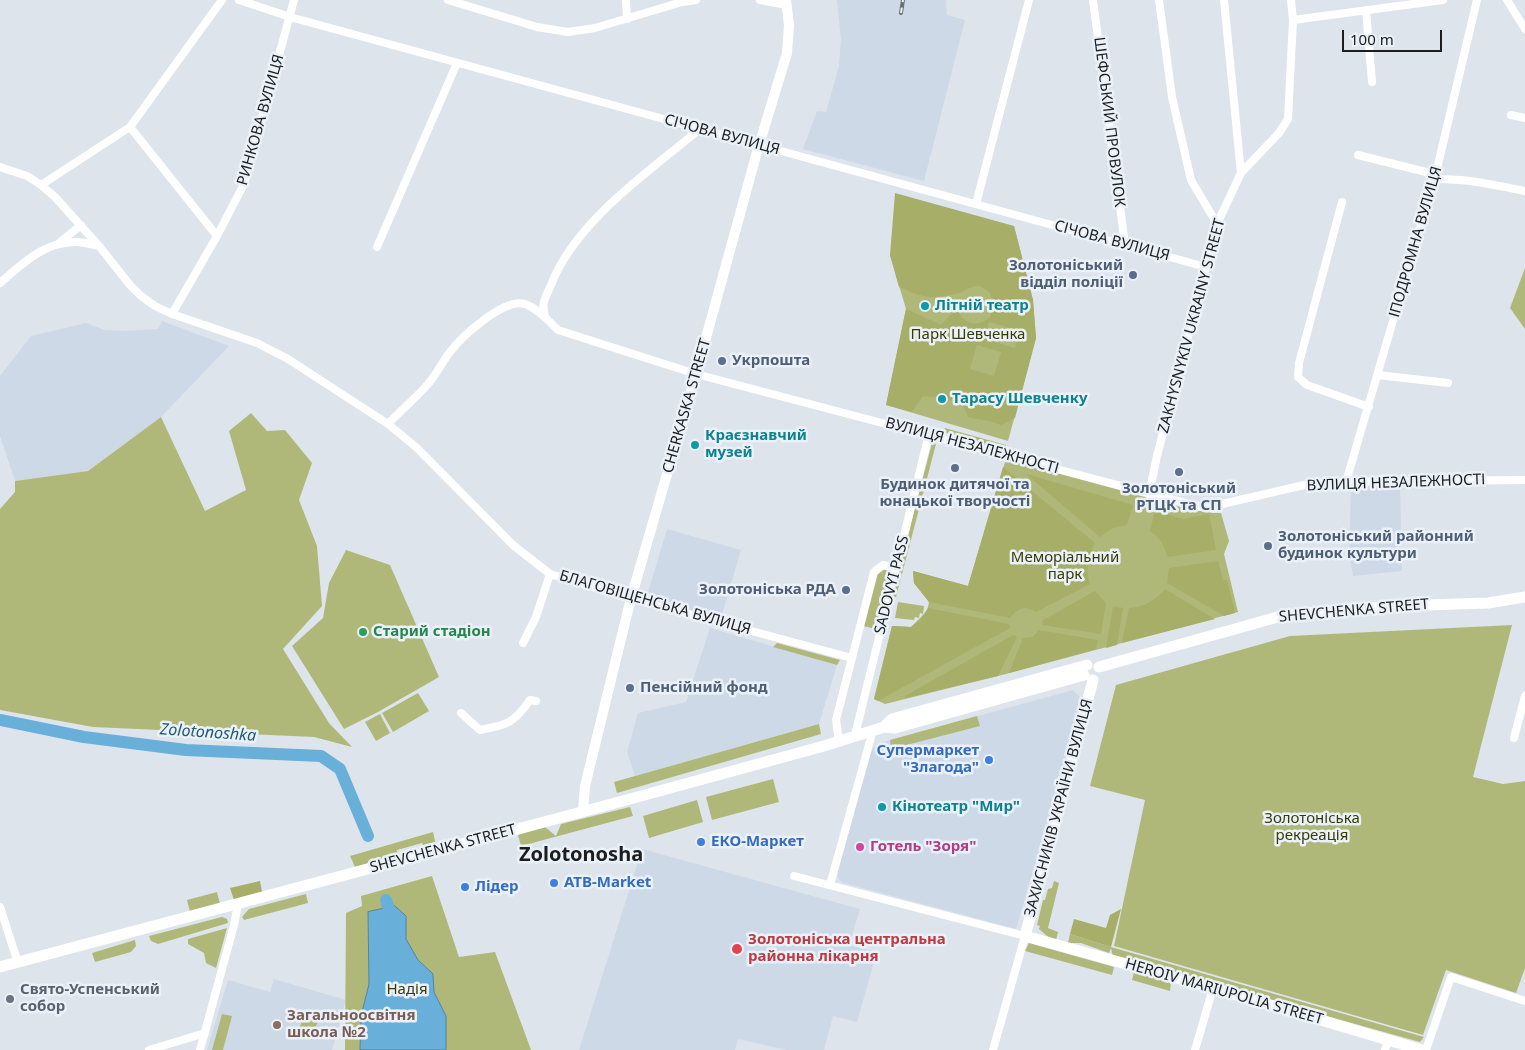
<!DOCTYPE html>
<html>
<head>
<meta charset="utf-8">
<style>
	body { margin:0 }
	#map { position:relative; width:1525px; height:1050px; overflow:hidden; background:#dee4eb; font-family:"Noto Sans",sans-serif }
	canvas { display:block }
	.scale { position:absolute; left:1342px; top:30px; width:100px; height:22px; box-sizing:border-box; border:2px solid #1b1d1f; border-top:0; padding-left:6px; font-size:15px; line-height:18px; white-space:nowrap; color:#1b1d1f; -webkit-text-stroke:4px #ebf1f9; paint-order:stroke }
</style>
</head>
<body>
<div id="map">
<canvas width="1525" height="1050"></canvas>
<div class="scale">100 m</div>
</div>
<script>
const context = document.querySelector('canvas').getContext('2d');
context.lineJoin = 'round';
function paint(path, color) { context.fillStyle = color; context.fill(path, 'evenodd'); }
function strokePath(path, color, width, dash) { context.strokeStyle = color; context.lineWidth = width; context.lineCap = dash ? 'butt' : 'round'; context.setLineDash(dash || []); context.stroke(path); }
function label(font, color, halo, rows, align = 'center') {
  context.font = font + ' "Noto Sans",sans-serif'; context.lineWidth = 5; context.setLineDash([]); context.textBaseline = 'middle'; context.strokeStyle = halo; context.fillStyle = color; for (const [text, x, y, turn = 0] of rows) {
    context.save(); context.translate(x, y); context.rotate((+turn || 0) * Math.PI / 180); context.textAlign = isNaN(turn) ? turn : align; if (halo) context.strokeText(text, 0, 0); context.fillText(text, 0, 0); context.restore();
  }
}
paint(new Path2D(`
	M 837,0 L 946,0 L 947,15 L 965,20 L 924,181 L 803,149 L 817,111 L 826,112 L 839,66 L 841,39 Z
	M 162,321 L 229,346 L 161,417 L 88,471 L 15,481 L 0,436 L 0,376 L 31,336 L 86,323 L 105,330 L 125,331 L 158,329 Z
	M 1400,484 L 1402,571 L 1353,576 L 1349,554 L 1351,485 Z
	M 667,529 L 741,550 L 721,618 L 646,599 Z
	M 710,628 L 837,665 L 819,724 L 635,776 L 627,752 L 638,713 L 686,702 Z
	M 1073,690 L 1080,697 L 1081,709 L 1016,929 L 844,883 L 839,880 L 837,873 L 871,752 L 874,747 L 883,742 Z
	M 642,849 L 860,909 L 849,945 L 877,952 L 857,1022 L 833,1016 L 824,1050 L 787,1050 L 738,1039 L 735,1050 L 579,1050 Z
	M 274,979 L 346,1000 L 332,1050 L 207,1050 L 228,980 L 270,992 Z`), '#ced9e7');
paint(new Path2D(`
	M 1014,226 L 1033,300 L 1036,338 L 1008,441 L 886,405 L 906,309 L 890,255 Z
	M 1525,268 L 1525,329 L 1510,308 Z
	M 251,413 L 267,431 L 285,430 L 312,463 L 299,500 L 317,546 L 322,606 L 283,649 L 329,723 L 352,747 L 314,737 L 93,727 L 0,710 L 0,509 L 15,492 L 15,481 L 88,471 L 161,417 L 205,511 L 246,490 L 229,431 Z
	M 945,428 L 1006,445 L 1006,450 L 943,432 Z
	M 932,443 L 936,444 L 896,597 L 892,596 Z
	M 1006,459 L 1188,509 L 1213,513 L 1221,513 L 1229,541 L 1224,554 L 1238,612 L 1002,675 L 885,704 L 874,699 L 892,626 L 911,627 L 927,611 L 929,602 L 914,583 L 913,571 L 968,586 Z
	M 346,550 L 390,565 L 439,677 L 378,712 L 344,729 L 292,646 L 323,618 L 329,583 Z
	M 881,569 L 891,571 L 876,629 L 863,626 L 876,575 Z
	M 898,602 L 924,606 L 923,614 L 920,613 L 919,618 L 915,617 L 914,620 L 895,618 Z
	M 1512,625 L 1473,777 L 1503,784 L 1525,781 L 1525,968 L 1516,993 L 1446,970 L 1423,1035 L 1114,946 L 1145,800 L 1090,786 L 1116,685 L 1290,636 Z
	M 777,643 L 840,660 L 837,665 L 773,647 Z
	M 418,693 L 429,711 L 393,732 L 382,713 Z
	M 380,714 L 390,733 L 376,741 L 365,722 Z
	M 977,716 L 980,726 L 891,749 L 890,740 Z
	M 819,724 L 821,734 L 617,793 L 614,782 Z
	M 773,779 L 779,802 L 712,820 L 706,797 Z
	M 697,800 L 703,822 L 649,838 L 643,816 Z
	M 630,807 L 633,816 L 521,846 L 518,835 L 545,827 L 556,836 L 561,824 Z
	M 433,832 L 436,845 L 424,848 L 422,843 L 397,850 L 398,855 L 355,867 L 350,856 Z
	M 432,876 L 459,957 L 495,952 L 531,1050 L 345,1050 L 346,913 L 362,906 L 361,896 Z
	M 1054,881 L 1059,883 L 1048,928 L 1058,932 L 1056,940 L 1047,936 L 1039,929 L 1040,926 L 1037,925 L 1043,900 L 1045,900 L 1048,889 L 1052,888 Z
	M 217,892 L 220,904 L 190,912 L 187,900 Z
	M 306,894 L 308,903 L 244,920 L 242,917 L 249,909 Z
	M 222,917 L 227,919 L 228,923 L 158,944 L 151,941 L 149,936 Z
	M 227,928 L 216,968 L 206,963 L 204,953 L 188,944 L 188,939 Z
	M 1070,934 L 1111,947 L 1424,1037 L 1420,1042 L 1113,957 L 1111,948 L 1109,953 L 1081,943 L 1068,943 Z
	M 135,940 L 136,946 L 131,952 L 95,962 L 92,953 Z
	M 1029,943 L 1114,967 L 1112,975 L 1025,951 Z
	M 1134,972 L 1171,982 L 1170,991 L 1132,980 Z
	M 305,1012 L 319,1017 L 312,1040 L 297,1036 Z
	M 222,1014 L 232,1016 L 223,1050 L 212,1050 Z`), '#b0b879');
paint(new Path2D(`
	M 895,193 L 1014,226 L 1033,300 L 1036,338 L 1015,418 L 1001,425 L 993,422 L 968,417 C 966,411 964,406 959,403 C 951,399 929,395 922,397 L 912,412 L 886,405 L 906,309 L 941,325 L 957,308 C 962,325 978,328 990,317 L 995,305 L 990,293 C 978,282 974,286 962,292 C 956,295 937,297 930,297 C 919,296 909,291 899,287 L 890,255 ZM 989,322 L 1020,331 L 1015,348 L 984,339 ZM 977,345 L 1001,352 L 994,376 L 970,369 Z
	M 1003,467 L 1095,543 C 1088,557 1085,568 1090,584 L 1036,612 C 1025,605 1017,608 1010,618 L 929,602 L 914,583 L 913,571 L 968,586 Z
	M 1026,474 L 1133,505 L 1127,525 L 1113,528 L 1100,537 Z
	M 1155,511 L 1183,519 L 1209,514 L 1216,550 L 1167,557 C 1165,546 1160,537 1150,531 Z
	M 1218,561 L 1223,580 L 1227,580 L 1235,613 L 1224,616 L 1167,583 L 1169,568 Z
	M 1165,589 L 1215,619 L 1122,643 L 1129,608 C 1145,607 1154,601 1165,589 Z
	M 1095,591 L 1106,603 L 1101,634 L 1042,625 L 1043,620 Z
	M 1113,606 L 1123,608 L 1117,645 L 1106,648 Z
	M 928,608 L 1009,624 L 1010,628 L 878,701 L 874,699 L 892,626 L 911,627 L 920,620 Z
	M 1039,630 L 1098,640 L 1096,649 L 1009,673 L 1023,638 L 1033,637 Z
	M 1013,635 L 1017,637 L 998,676 L 905,698 L 905,696 Z
	M 260,881 L 262,892 L 234,900 L 230,888 Z
	M 1121,909 L 1111,947 L 1070,934 L 1074,919 L 1106,928 L 1110,915 Z`), '#a6ae67');
const water = new Path2D(`
	M 395,906 L 406,916 L 406,939 L 418,960 L 433,974 L 434,992 L 446,1016 L 446,1050 L 360,1050 L 361,1016 L 369,984 L 368,912 Z`);
paint(water, '#68b0da');
strokePath(water, '#5184a2', 1);
strokePath(new Path2D(`
	M 0,720 L 84,737 L 186,750 L 321,756 L 340,769 L 368,836
	M 386,900 L 394,924`), '#68b0da', 12);
strokePath(new Path2D(`
	M 239,0 L 290,17 L 1206,267
	M 448,0 L 537,27 L 568,32 L 595,28 L 682,2 L 696,0
	M 626,0 L 627,19
	M 760,0 L 787,5
	M 1093,0 L 1125,245
	M 1159,0 L 1172,97 L 1191,180 L 1217,224
	M 1224,0 L 1241,173
	M 1507,0 L 1525,29
	M 1366,10 L 1372,82
	M 1293,20 L 1443,0
	M 1511,115 L 1525,118
	M 1358,155 L 1426,172 L 1436,173
	M 0,167 L 27,176 L 41,185 L 55,197 L 99,246 L 130,285 L 141,296 L 155,306 L 172,314 L 257,343 L 288,359 L 388,424 L 417,448 L 513,545 L 550,574 L 625,597 L 852,658
	M 1433,179 C 1464,178 1495,185 1525,191
	M 41,185 L 130,127
	M 1342,202 L 1299,363 L 1298,377 L 1307,385 L 1369,407
	M 976,204 L 1029,0
	M 217,236 L 130,127 L 222,0
	M 58,244 L 81,225
	M 377,247 L 457,63
	M 0,283 C 22,264 44,242 75,242 C 83,242 91,244 99,246
	M 172,314 L 217,236 L 244,184 L 294,0
	M 545,317 C 541,302 545,299 551,285 C 575,222 649,171 700,129
	M 1378,375 L 1448,383
	M 388,424 C 401,410 416,398 428,384 C 437,374 442,362 450,352 C 462,336 504,298 525,304 C 537,308 549,321 558,330 L 696,374 L 1205,508 L 1304,485 L 1346,482 L 1525,480
	M 1346,482 L 1436,173 L 1477,0
	M 1149,494 L 1157,456 L 1217,224 L 1241,173 L 1279,133 L 1288,119 L 1293,20 L 1291,0
	M 523,643 L 536,617 L 550,574
	M 461,713 L 480,730 C 507,725 514,723 530,700 L 536,701
	M 855,735 L 929,434
	M 1514,738 L 1525,696
	M 839,741 L 836,720 L 874,572 L 883,565 L 896,568
	M 794,876 L 1025,936 L 993,1050
	M 830,885 L 873,730
	M 0,907 L 18,963
	M 149,1050 L 205,1033
	M 200,1050 L 234,925 L 238,904
	M 1195,1050 L 1213,988
	M 1385,1050 L 1388,1040
	M 1426,1050 L 1451,977 L 1525,1001`), '#fff', 8);
strokePath(new Path2D(`
	M 583,812 L 585,786 L 631,598 L 695,378 L 757,152 L 787,53 L 789,25 L 786,0`), '#fff', 10);
strokePath(new Path2D(`
	M 1099,667 L 1285,615 L 1394,606 L 1488,603 L 1525,597
	M 1093,680 L 1025,936 L 1213,988 L 1422,1050
	M 884,727 L 892,719 L 1087,665
	M 0,967 L 619,802 L 824,746 L 884,727 L 895,728 L 1084,675`), '#fff', 11);
const rail = new Path2D(`
	M 901,13 L 903,0`);
strokePath(rail, '#6d7175', 4);
strokePath(rail, '#ebf1f9', 2, [5.5]);
for (const [x, y, r, color] of [
	[1133,275,5,"#5c6f8a"],
	[925,306,5,"#0f9aa8"],
	[722,361,5,"#5c6f8a"],
	[942,399,5,"#0f9aa8"],
	[695,445,5,"#0f9aa8"],
	[955,468,5,"#5c6f8a"],
	[1179,472,5,"#5c6f8a"],
	[1268,546,5,"#5c6f8a"],
	[846,590,5,"#5c6f8a"],
	[363,632,5,"#2e9e5b"],
	[630,688,5,"#5c6f8a"],
	[989,760,5,"#3f7fe0"],
	[882,807,5,"#0f9aa8"],
	[701,842,5,"#3f7fe0"],
	[860,847,5,"#d1479c"],
	[554,883,5,"#3f7fe0"],
	[465,887,5,"#3f7fe0"],
	[737,949,6,"#e0444e"],
	[10,999,5,"#6b7280"],
	[277,1025,5,"#8d6e63"]
]) { const dot = new Path2D(); dot.arc(x, y, r, 0, 2 * Math.PI); context.fillStyle = color; context.fill(dot); strokePath(dot, '#ebf1f9', 2); }
label('15px', '#1b1d1f', '#ebf1f9', [
	["РИНКОВА ВУЛИЦЯ",261,120,-74],
	["ШЕФСЬКИЙ ПРОВУЛОК",1109,122,83],
	["СІЧОВА ВУЛИЦЯ",722,135,15],
	["СІЧОВА ВУЛИЦЯ",1112,241,15],
	["ІПОДРОМНА ВУЛИЦЯ",1416,242,-74],
	["ZAKHYSNYKIV UKRAINY STREET",1192,326,-75],
	["CHERKASKA STREET",687,406,-74],
	["ВУЛИЦЯ НЕЗАЛЕЖНОСТІ",972,446,15],
	["ВУЛИЦЯ НЕЗАЛЕЖНОСТІ",1396,483,-2],
	["SADOVYI PASS",892,585,-76],
	["БЛАГОВІЩЕНСЬКА ВУЛИЦЯ",655,603,16],
	["SHEVCHENKA STREET",1354,611,-5],
	["ЗАХИСНИКІВ УКРАЇНИ ВУЛИЦЯ",1059,808,-75],
	["SHEVCHENKA STREET",443,849,-15],
	["HEROIV MARIUPOLIA STREET",1224,992,16]
]);
label('bold 15px', '#4e5e75', '#ebf1f9', [
	["Золотоніський",1123,266,"right"],
	["відділ поліції",1123,283,"right"],
	["Укрпошта",732,361],
	["Будинок дитячої та",955,485,"center"],
	["юнацької творчості",955,502,"center"],
	["Золотоніський",1179,489,"center"],
	["РТЦК та СП",1179,506,"center"],
	["Золотоніський районний",1278,537],
	["будинок культури",1278,554],
	["Золотоніська РДА",836,590,"right"],
	["Пенсійний фонд",640,688]
], 'left');
label('bold 15px', '#0d838f', '#ebf1f9', [
	["Літній театр",935,306],
	["Тарасу Шевченку",952,399],
	["Краєзнавчий",705,436],
	["музей",705,453],
	["Кінотеатр \"Мир\"",892,807]
], 'left');
label('15px', '#383c03', '#ebf1f9', [
	["Парк Шевченка",968,335],
	["Меморіальний",1065,558],
	["парк",1065,575],
	["Золотоніська",1312,819],
	["рекреація",1312,836],
	["Надія",407,990]
]);
label('bold 15px', '#27864d', '#ebf1f9', [
	["Старий стадіон",373,632]
], 'left');
label('bold 15px', '#366cbe', '#ebf1f9', [
	["Супермаркет",979,751,"right"],
	["\"Злагода\"",979,768,"right"],
	["ЕКО-Маркет",711,842],
	["ATB-Market",564,883],
	["Лідер",475,887]
], 'left');
label('bold 15px', '#b23c85', '#ebf1f9', [
	["Готель \"Зоря\"",870,847]
], 'left');
label('bold 15px', '#be3a42', '#ebf1f9', [
	["Золотоніська центральна",748,940],
	["районна лікарня",748,957]
], 'left');
label('bold 15px', '#5b616d', '#ebf1f9', [
	["Свято-Успенський",20,990],
	["собор",20,1007]
], 'left');
label('bold 15px', '#785e54', '#ebf1f9', [
	["Загальноосвітня",287,1016],
	["школа №2",287,1033]
], 'left');
label('italic 16px', '#215976', '#ebf1f9', [
	["Zolotonoshka",208,733,4]
]);
label('bold 20px', '#1b1d1f', '#ebf1f9', [
	["Zolotonosha",581,855]
]);
</script>
</body>
</html>
